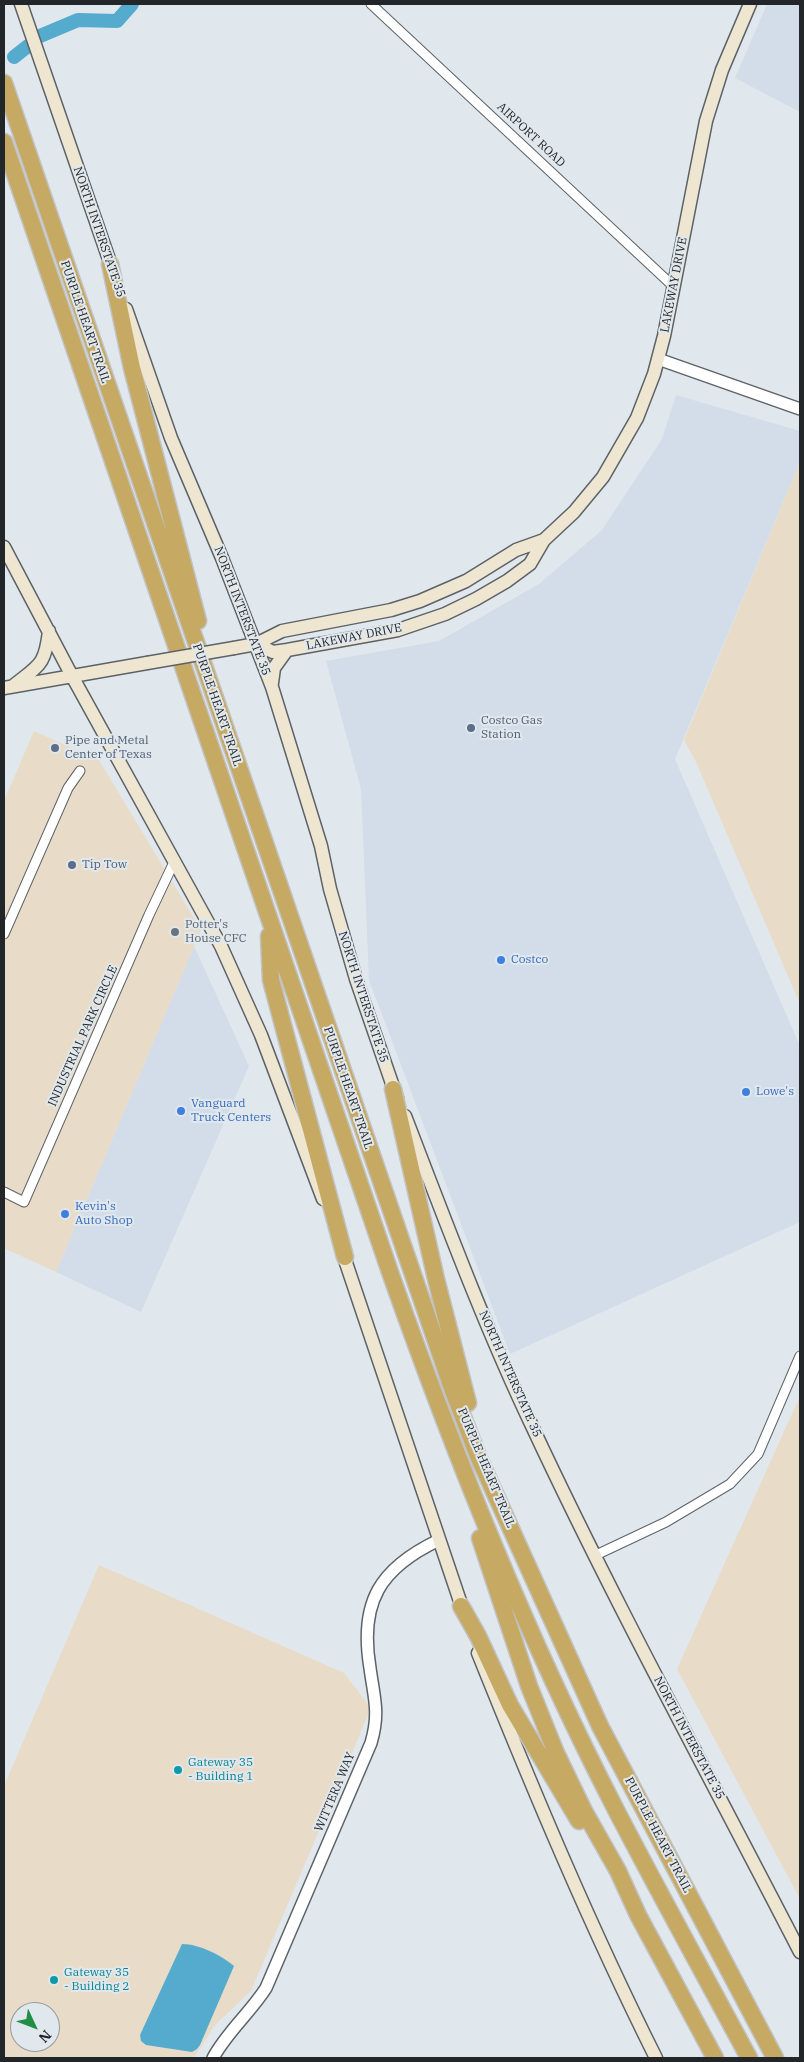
<!DOCTYPE html>
<html>
<head>
<meta charset="utf-8">
<style>
	body { margin:0 }
	#map { position:relative; width:804px; height:2062px; overflow:hidden; background:#e1e8ed; font-family:"IBM Plex Serif",serif }
	canvas { display:block }
	.frame { position:absolute; inset:0; border:5px solid #232628; pointer-events:none }
	.north { position:absolute; left:10px; top:2002px; width:50px; height:50px; box-sizing:border-box; background:#e1e8ed; border:1px solid #959a9e; border-radius:50%; rotate:133deg; font-size:14px; font-weight:700; line-height:20px; text-align:center; color:#232628 }
	.north::after { content:''; display:block; margin:auto; width:18px; height:22px; background:#228e45; clip-path:polygon(50% 0,100% 100%,50% 72%,0 100%) }
</style>
</head>
<body>
<div id="map">
<canvas width="804" height="2062"></canvas>
<div class="frame"></div>
<div class="north">N</div>
</div>
<script>
const context = document.querySelector('canvas').getContext('2d');
context.lineJoin = 'round';
function paint(path, color) { context.fillStyle = color; context.fill(path, 'evenodd'); }
function strokePath(path, color, width, dash) { context.strokeStyle = color; context.lineWidth = width; context.lineCap = dash ? 'butt' : 'round'; context.setLineDash(dash || []); context.stroke(path); }
function label(font, color, halo, rows, align = 'center') {
  context.font = font + ' "IBM Plex Serif",serif'; context.lineWidth = 4; context.setLineDash([]); context.textBaseline = 'middle'; context.strokeStyle = halo; context.fillStyle = color; for (const [text, x, y, turn = 0] of rows) {
    context.save(); context.translate(x, y); context.rotate((+turn || 0) * Math.PI / 180); context.textAlign = isNaN(turn) ? turn : align; if (halo) context.strokeText(text, 0, 0); context.fillText(text, 0, 0); context.restore();
  }
}
paint(new Path2D(`
	M 767,4 L 800,4 L 800,112 L 735,78 Z
	M 676,395 L 800,431 L 800,462 L 675,759 L 800,1046 L 800,1222 L 510,1354 L 369,980 L 361,789 L 326,661 L 439,641 L 539,584 L 602,530 L 662,439 Z
	M 194,946 L 249,1066 L 141,1312 L 56,1272 Z`), '#d2dde9');
paint(new Path2D(`
	M 800,462 L 800,1004 L 696,762 L 684,740 Z
	M 34,731 L 99,760 L 201,930 L 56,1272 L 4,1248 L 4,801 Z
	M 800,1396 L 800,1899 L 677,1669 Z
	M 99,1565 L 344,1673 L 371,1708 L 251,1991 L 215,2025 L 194,2058 L 4,2058 L 4,1786 ZM 20,2012 L 50,2012 L 50,2042 L 20,2042 Z`), '#e8dbc7');
paint(new Path2D(`
	M 182,1944 C 199,1944 221,1955 234,1966 L 200,2045 L 197,2049 L 192,2052 L 146,2045 L 141,2041 L 140,2035 Z`), '#54abce');
strokePath(new Path2D(`
	M 40,36 L 78,20 L 117,21 L 132,4
	M 14,57 L 28,46`), '#54abce', 14);
const minor = new Path2D(`
	M 371,4 L 673,286
	M 4,934 L 68,788 L 80,771
	M 4,1192 L 24,1202 L 149,915 L 175,860
	M 596,1555 L 666,1522 L 730,1484 L 758,1454 L 800,1356`);
const tertiary = new Path2D(`
	M 658,359 L 800,409
	M 213,2058 C 227,2032 250,2013 266,1988 L 371,1743 C 380,1712 374,1698 370,1668 C 359,1602 380,1568 439,1540`);
const secondary = new Path2D(`
	M 21,4 L 113,271
	M 126,309 L 171,438 L 222,558 L 272,687 L 321,846 L 330,889 L 356,979 L 397,1098
	M 4,547 L 72,676 L 221,946 L 261,1035 L 323,1199
	M 256,644 L 273,652 L 287,650 L 398,630 L 445,614 L 476,599 L 507,581 L 530,564 L 544,540 L 574,512 L 603,477 L 637,418 L 654,374 L 664,336 L 706,121 L 722,70 L 750,4
	M 234,648 L 256,644 L 282,631 L 391,610 L 420,601 L 466,581 L 516,550 L 544,540
	M 272,683 L 274,668 L 287,650
	M 13,686 C 39,665 45,666 49,631
	M 4,688 L 147,663
	M 405,1116 C 445,1220 484,1325 532,1426 C 615,1604 710,1777 800,1952
	M 342,1251 L 464,1613
	M 478,1653 C 533,1790 590,1926 656,2058`);
const motorway = new Path2D(`
	M 4,83 L 453,1391 L 478,1456 L 600,1726 L 775,2058
	M 4,142 L 391,1275 C 455,1456 526,1635 614,1806 C 658,1891 704,1974 749,2058
	M 110,264 L 132,368 L 198,621
	M 269,936 L 271,980 L 345,1257
	M 393,1089 L 436,1279 L 468,1403
	M 480,1538 L 529,1686 L 556,1753 L 584,1811 L 618,1871 L 638,1915 L 715,2058
	M 461,1606 L 478,1636 L 510,1705 L 579,1821`);
strokePath(minor, '#5c6267', 11);
strokePath(tertiary, '#5c6267', 14);
strokePath(secondary, '#5c6267', 15);
strokePath(motorway, '#c1c2c3', 19);
strokePath(minor, '#fff', 9);
strokePath(tertiary, '#fff', 11);
strokePath(secondary, '#eee6d0', 12);
strokePath(motorway, '#c6aa64', 16);
const secondaryBridge = new Path2D(`
	M 147,663 L 234,648`);
strokePath(secondaryBridge, '#5c6267', 15, []);
strokePath(secondaryBridge, '#eee6d0', 12);
for (const [x, y, r, color] of [
	[471,728,5,"#5c6f8a"],
	[55,748,5,"#5c6f8a"],
	[72,865,5,"#5c6f8a"],
	[175,932,5,"#6b7280"],
	[501,960,5,"#3f7fe0"],
	[746,1092,5,"#3f7fe0"],
	[181,1111,5,"#3f7fe0"],
	[65,1214,5,"#3f7fe0"],
	[178,1770,5,"#0f9aa8"],
	[54,1980,5,"#0f9aa8"]
]) { const dot = new Path2D(); dot.arc(x, y, r, 0, 2 * Math.PI); context.fillStyle = color; context.fill(dot); strokePath(dot, '#e1e8ed', 2); }
label('12px', '#232628', '#e1e8ed', [
	["AIRPORT ROAD",531,135,43],
	["NORTH INTERSTATE 35",99,232,71],
	["LAKEWAY DRIVE",674,285,-79],
	["PURPLE HEART TRAIL",85,322,71],
	["NORTH INTERSTATE 35",242,611,69],
	["LAKEWAY DRIVE",354,637,-11],
	["PURPLE HEART TRAIL",217,705,71],
	["NORTH INTERSTATE 35",363,997,72],
	["INDUSTRIAL PARK CIRCLE",83,1036,-66],
	["PURPLE HEART TRAIL",348,1088,71],
	["NORTH INTERSTATE 35",510,1374,66],
	["PURPLE HEART TRAIL",486,1468,67],
	["NORTH INTERSTATE 35",689,1738,62],
	["WITTERA WAY",335,1792,-67],
	["PURPLE HEART TRAIL",658,1835,62]
]);
label('12px', '#4e5e75', '#e1e8ed', [
	["Costco Gas",481,721],
	["Station",481,735],
	["Pipe and Metal",65,741],
	["Center of Texas",65,755],
	["Tip Tow",82,865]
], 'left');
label('12px', '#5b616d', '#e1e8ed', [
	["Potter's",185,925],
	["House CFC",185,939]
], 'left');
label('12px', '#366cbe', '#e1e8ed', [
	["Costco",511,960],
	["Lowe's",756,1092],
	["Vanguard",191,1104],
	["Truck Centers",191,1118],
	["Kevin's",75,1207],
	["Auto Shop",75,1221]
], 'left');
label('12px', '#0d838f', '#e1e8ed', [
	["Gateway 35",188,1763],
	["- Building 1",188,1777],
	["Gateway 35",64,1973],
	["- Building 2",64,1987]
], 'left');
</script>
</body>
</html>
